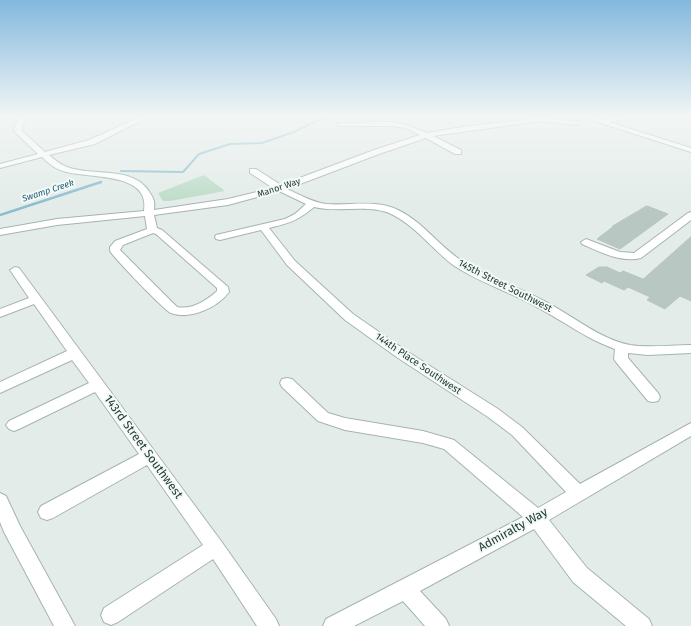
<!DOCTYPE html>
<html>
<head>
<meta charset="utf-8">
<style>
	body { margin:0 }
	canvas { display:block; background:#e3ece9 }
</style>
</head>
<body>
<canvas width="691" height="626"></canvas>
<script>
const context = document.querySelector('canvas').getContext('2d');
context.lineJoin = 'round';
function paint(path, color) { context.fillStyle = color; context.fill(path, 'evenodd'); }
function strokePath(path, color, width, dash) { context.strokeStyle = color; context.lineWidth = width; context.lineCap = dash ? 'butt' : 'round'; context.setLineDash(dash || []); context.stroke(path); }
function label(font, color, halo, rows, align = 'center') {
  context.font = font + ' "Fira Sans",sans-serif'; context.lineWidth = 4; context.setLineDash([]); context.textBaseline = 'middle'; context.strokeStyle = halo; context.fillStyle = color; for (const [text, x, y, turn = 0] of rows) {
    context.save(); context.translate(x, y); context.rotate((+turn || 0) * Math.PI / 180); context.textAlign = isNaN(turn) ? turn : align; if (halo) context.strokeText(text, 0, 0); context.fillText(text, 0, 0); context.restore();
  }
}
paint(new Path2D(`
	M 204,175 L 225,191 L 170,201 L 163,201 L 158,193 Z`), '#bddcc8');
strokePath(new Path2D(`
	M 121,171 L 183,172 L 199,154 L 230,144 L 262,143 L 294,132 L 326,116`), '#8dbdce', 2);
strokePath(new Path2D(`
	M 0,215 L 101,182`), '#8dbdce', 2.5);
const building = new Path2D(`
	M 647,206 L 668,214 L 620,249 L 597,239 L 614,226 L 613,226 Z
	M 691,237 L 691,301 L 680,296 L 665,309 L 647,300 L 650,297 L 628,287 L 624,290 L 604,281 L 602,283 L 586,275 L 599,267 L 607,267 L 620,273 L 623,271 L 643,279 Z`);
paint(building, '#b8c7c2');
strokePath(building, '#b5c5c0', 1);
const minor = new Path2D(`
	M 16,116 L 24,118 L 25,119 L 22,128 L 22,131 L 45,152 L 89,140 L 140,117 L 154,116 L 130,126 L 95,144 L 49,155 C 55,160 61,165 67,167 C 93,177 134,165 150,193 C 154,199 155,202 154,210 L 228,199 L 273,188 L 250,173 L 250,169 L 256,169 L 281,185 L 374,150 L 420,135 L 406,128 L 391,126 L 338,126 L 338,124 L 340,123 L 391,122 L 410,126 L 427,133 L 468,126 L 517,121 L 543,116 L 554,116 L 550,119 L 579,122 L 579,124 L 577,125 L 540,121 L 440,135 L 433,136 L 461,150 L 461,154 L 455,154 L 426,138 L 379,154 L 287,189 C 300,195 312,202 326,204 C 350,206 375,199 398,210 C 423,222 439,246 462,261 C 488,277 517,287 544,301 C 572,315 599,339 630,345 C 650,348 671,345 691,345 L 691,353 L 648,355 L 628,353 L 628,358 L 658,393 L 660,397 L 658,401 L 653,402 L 648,401 L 616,362 L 614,359 L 615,349 C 586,339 562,320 535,306 C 508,291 478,282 453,265 C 432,249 414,224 389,213 C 366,204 338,213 314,207 C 297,221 290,223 269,228 L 295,261 L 353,314 L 408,352 L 498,409 L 522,427 L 580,484 L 691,423 L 691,436 L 549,520 L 587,568 L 649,619 L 652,626 L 626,626 L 573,582 L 534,529 L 420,591 L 446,619 L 449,626 L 425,626 L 403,601 L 354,626 L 323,626 L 326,619 L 523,517 L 444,449 L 423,443 L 345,430 L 318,421 L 282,387 L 280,383 L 282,379 L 287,378 L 292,379 L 328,413 L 345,418 L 423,431 L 454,440 L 538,508 L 566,492 L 512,435 L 488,417 L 398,358 L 345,320 L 287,265 L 261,230 L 220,240 L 216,239 L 215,237 L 216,235 L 285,219 L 295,214 L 306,204 L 279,191 L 228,205 L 154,215 L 157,228 L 162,230 L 228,287 L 229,292 C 217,308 190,320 171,313 C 165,311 115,259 110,251 L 110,247 L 115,241 L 147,229 L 145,216 L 57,225 L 0,235 L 0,229 L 57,219 L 144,211 C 151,171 87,179 63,171 C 55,169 48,163 42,157 L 0,168 L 0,164 L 38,154 L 15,132 L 14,128 L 18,119 ZM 153,233 L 156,234 L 217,288 L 217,291 C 206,301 192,310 177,307 L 120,250 L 123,245 Z
	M 579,116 L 590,116 L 601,120 L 621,116 L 641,116 L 609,122 L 691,148 L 691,152 Z
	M 691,212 L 691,220 L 641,258 C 621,263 600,252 582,244 L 581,242 L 586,239 L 620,252 L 634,253 L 688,213 Z
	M 15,267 L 19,268 L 221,541 L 276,619 L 279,626 L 257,626 L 213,559 L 118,622 L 111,625 L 104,622 L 101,615 L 104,608 L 203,545 L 147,465 L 53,518 L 47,520 L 41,518 L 38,512 L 41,506 L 139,454 L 95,392 L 19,429 L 14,431 L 9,429 L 6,425 L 9,421 L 89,383 L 72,360 L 0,393 L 0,382 L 67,351 L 34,304 L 0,317 L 0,309 L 29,298 L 10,270 Z
	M 0,493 L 6,496 L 20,526 L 75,626 L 54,626 L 4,532 L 0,522 Z`);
strokePath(minor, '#a6b4b0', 2);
paint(minor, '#fff');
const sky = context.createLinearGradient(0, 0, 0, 204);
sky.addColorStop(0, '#83b8de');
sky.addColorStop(0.57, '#f2f6f5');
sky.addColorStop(1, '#f2f6f500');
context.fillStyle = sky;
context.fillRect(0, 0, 691, 204);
label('9px', '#233c38', '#f3f9f6', [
	["Manor Way",279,188,-18]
]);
label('italic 9px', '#205e75', '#f3f9f6', [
	["Swamp Creek",48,191,-18]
]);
label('10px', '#233c38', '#f3f9f6', [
	["145th Street Southwest",505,286,27],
	["144th Place Southwest",418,364,34]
]);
label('12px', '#233c38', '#f3f9f6', [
	["143rd Street Southwest",143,447,54],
	["Admiralty Way",513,530,-29]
]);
</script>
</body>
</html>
